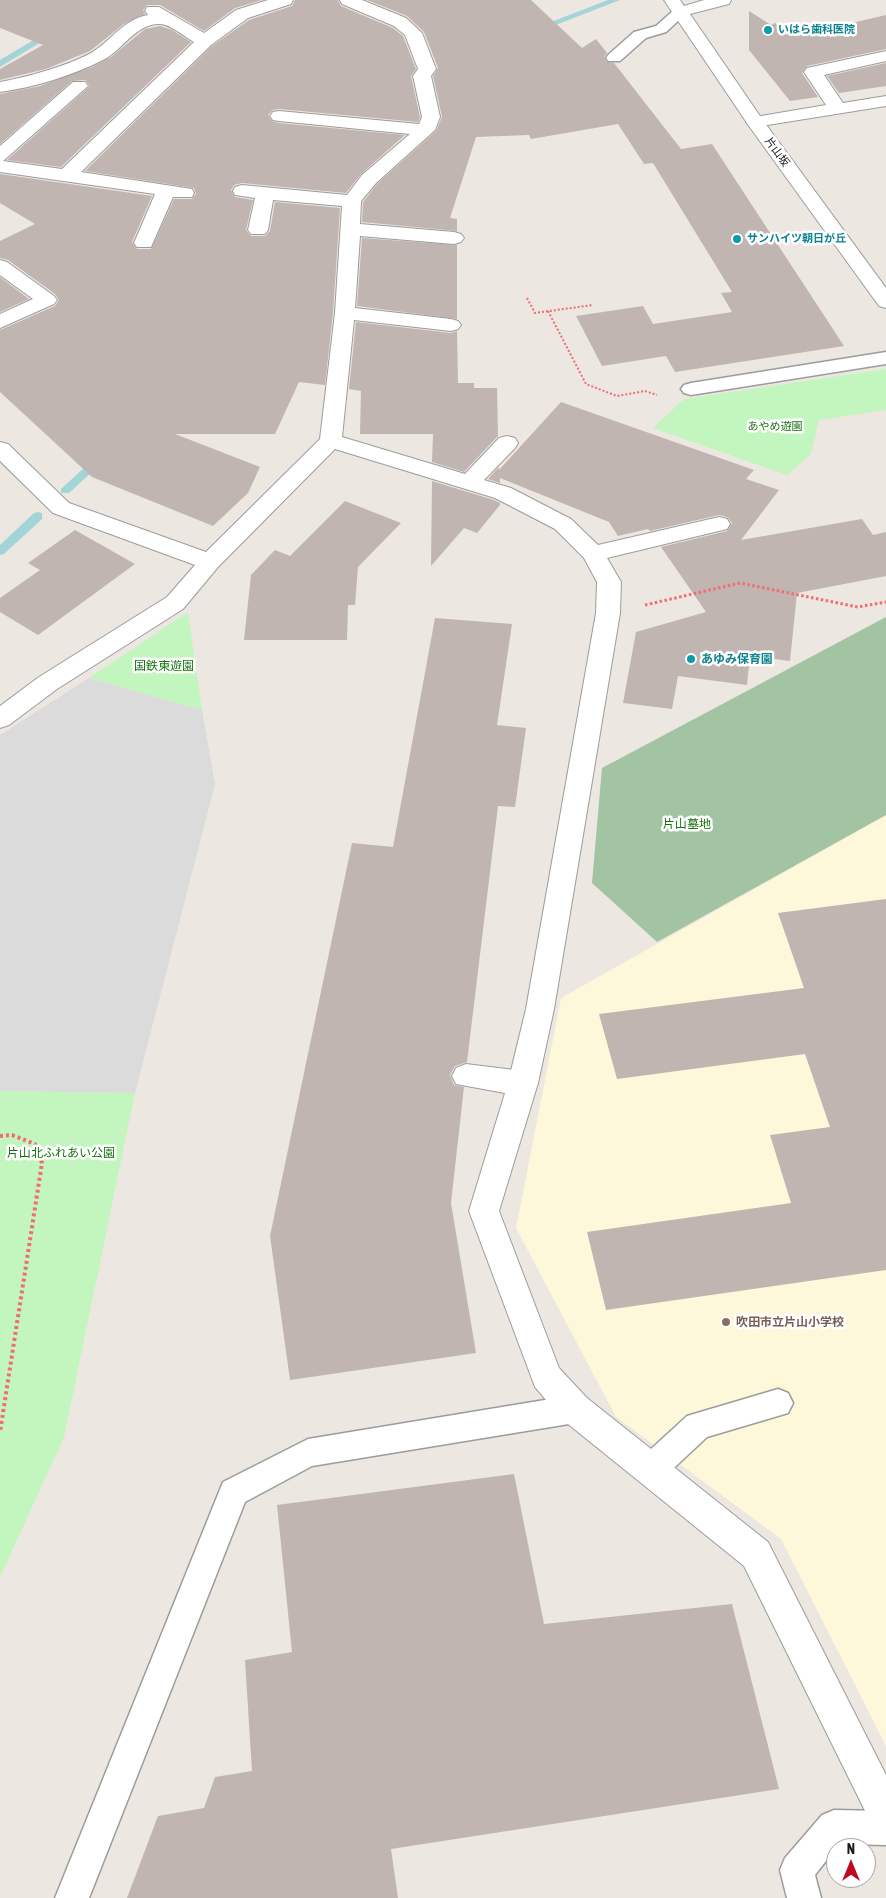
<!DOCTYPE html>
<html>
<head>
<meta charset="utf-8">
<style>
	body { margin:0 }
	#map { position:relative; width:886px; height:1898px; overflow:hidden; background:#ece7e1; font-family:"Asap Condensed",sans-serif }
	canvas { display:block }
	.north { position:absolute; left:826px; top:1838px; width:50px; height:50px; box-sizing:border-box; background:#fff; border:1px solid #a4a4a4; border-radius:50%; rotate:0deg; font-size:14px; font-weight:700; line-height:20px; text-align:center; color:#1b1b1b }
	.north::after { content:''; display:block; margin:auto; width:18px; height:22px; background:#bc0a23; clip-path:polygon(50% 0,100% 100%,50% 72%,0 100%) }
</style>
</head>
<body>
<div id="map">
<canvas width="886" height="1898"></canvas>
<div class="north">N</div>
</div>
<script>
const context = document.querySelector('canvas').getContext('2d');
context.lineJoin = 'round';
function paint(path, color) { context.fillStyle = color; context.fill(path, 'evenodd'); }
function strokePath(path, color, width, dash) { context.strokeStyle = color; context.lineWidth = width; context.lineCap = dash ? 'butt' : 'round'; context.setLineDash(dash || []); context.stroke(path); }
function label(font, color, halo, rows, align = 'center') {
  context.font = font + ' "Asap Condensed","Noto Sans JP",sans-serif'; context.lineWidth = 5; context.setLineDash([]); context.textBaseline = 'middle'; context.strokeStyle = halo; context.fillStyle = color; for (const [text, x, y, turn = 0] of rows) {
    context.save(); context.translate(x, y); context.rotate((+turn || 0) * Math.PI / 180); context.textAlign = isNaN(turn) ? turn : align; if (halo) context.strokeText(text, 0, 0); context.fillText(text, 0, 0); context.restore();
  }
}
paint(new Path2D(`
	M 886,815 L 886,1746 L 781,1539 L 616,1417 L 516,1228 L 561,998 Z`), '#fdf8d9');
paint(new Path2D(`
	M 886,617 L 886,815 L 657,942 L 592,883 L 602,768 Z`), '#a3c4a3');
paint(new Path2D(`
	M 886,369 L 886,410 L 819,420 L 811,454 L 787,475 L 653,428 L 684,399 Z
	M 188,612 L 202,710 L 89,678 Z
	M 0,1091 L 135,1093 L 64,1437 L 0,1577 Z`), '#c2f6be');
paint(new Path2D(`
	M 89,678 L 202,710 L 215,784 L 135,1093 L 0,1091 L 0,735 Z`), '#dbdbdb');
paint(new Path2D(`
	M 608,0 L 620,0 L 540,31 L 533,29 Z
	M 47,32 L 54,34 L 0,67 L 0,60 Z
	M 100,456 L 105,459 L 104,461 L 69,493 L 61,493 L 61,489 L 96,457 Z
	M 38,512 L 42,513 L 42,519 L 4,554 L 0,555 L 0,545 L 34,513 Z`), '#a3d4d8');
paint(new Path2D(`
	M 0,0 L 262,0 L 235,8 L 204,31 L 160,5 L 147,5 L 143,10 L 145,14 L 124,24 L 90,51 L 46,69 L 0,80 L 0,69 L 43,45 L 0,28 Z
	M 295,0 L 338,0 L 341,6 L 393,28 L 403,36 L 416,69 L 411,76 L 420,117 L 418,122 L 279,109 L 273,110 L 268,115 L 272,121 L 279,123 L 405,135 L 361,174 L 346,193 L 242,183 L 234,185 L 231,190 L 235,197 L 253,200 L 246,230 L 251,236 L 265,236 L 270,231 L 275,202 L 340,208 L 333,313 L 325,385 L 299,382 L 275,434 L 175,434 L 260,467 L 248,493 L 213,526 L 92,477 L 0,392 L 0,330 L 55,306 L 59,300 L 55,294 L 8,260 L 0,258 L 0,241 L 35,224 L 0,203 L 0,174 L 152,196 L 132,242 L 137,249 L 151,249 L 174,199 L 192,199 L 196,194 L 194,188 L 85,171 L 212,46 L 249,20 L 292,6 Z
	M 367,0 L 531,0 L 582,48 L 596,39 L 607,53 L 604,57 L 606,62 L 614,63 L 681,149 L 712,144 L 844,346 L 675,372 L 666,356 L 602,366 L 576,316 L 643,306 L 653,324 L 732,312 L 721,293 L 732,292 L 653,163 L 644,164 L 618,124 L 531,139 L 529,135 L 476,137 L 450,218 L 457,219 L 457,231 L 362,222 L 363,202 L 377,184 L 436,131 L 442,117 L 433,76 L 438,68 L 424,32 L 407,16 Z
	M 749,11 L 771,25 L 775,23 L 796,36 L 886,15 L 886,49 L 807,66 L 802,73 L 818,97 L 790,101 L 749,50 Z
	M 160,26 L 172,30 L 191,42 L 61,167 L 7,160 L 90,86 L 85,80 L 72,81 L 0,144 L 0,94 L 40,86 L 92,67 L 111,57 L 145,29 Z
	M 886,63 L 886,86 L 839,93 L 827,76 Z
	M 362,238 L 457,245 L 457,319 L 357,306 Z
	M 0,277 L 29,299 L 0,312 Z
	M 356,322 L 451,333 L 457,331 L 458,383 L 474,383 L 474,388 L 497,388 L 498,436 L 464,472 L 432,462 L 433,434 L 360,434 L 361,391 L 349,389 Z
	M 561,402 L 754,470 L 746,479 L 779,490 L 741,540 L 862,519 L 873,535 L 886,532 L 886,576 L 797,593 L 790,661 L 750,656 L 747,685 L 678,676 L 672,709 L 623,703 L 636,632 L 706,612 L 661,547 L 727,531 L 732,523 L 727,517 L 719,515 L 650,531 L 648,529 L 618,536 L 609,522 L 500,478 L 500,483 L 488,479 L 499,467 L 499,470 Z
	M 432,481 L 494,500 L 500,503 L 500,505 L 477,533 L 464,528 L 431,566 Z
	M 345,501 L 401,523 L 358,567 L 355,605 L 348,605 L 347,640 L 244,640 L 251,575 L 275,550 L 290,556 Z
	M 75,530 L 135,564 L 38,635 L 0,612 L 0,598 L 40,570 L 28,563 Z
	M 435,618 L 512,624 L 497,725 L 526,728 L 515,807 L 498,806 L 467,1062 L 455,1066 L 450,1075 L 454,1085 L 464,1087 L 451,1203 L 476,1353 L 290,1380 L 270,1236 L 352,843 L 393,847 Z
	M 886,899 L 886,1270 L 606,1310 L 587,1232 L 791,1203 L 770,1135 L 830,1127 L 805,1054 L 617,1079 L 599,1014 L 804,988 L 778,913 Z
	M 514,1474 L 544,1624 L 732,1604 L 779,1789 L 391,1849 L 398,1898 L 127,1898 L 158,1816 L 204,1808 L 215,1777 L 252,1771 L 245,1660 L 292,1652 L 277,1505 Z`), '#c0b5b1');
const service = new Path2D(`
	M 680,7 L 688,12 L 666,32 L 646,38 L 620,61 L 608,61 L 606,58 L 608,55 L 634,32 L 656,26 L 675,9 Z
	M 886,352 L 886,364 L 691,395 L 684,393 L 681,389 L 684,385 L 691,383 Z
	M 778,1389 L 788,1393 L 793,1403 L 788,1413 L 707,1437 L 661,1480 L 650,1484 L 639,1480 L 635,1470 L 639,1460 L 687,1416 Z
	M 575,1395 L 586,1399 L 590,1409 L 586,1419 L 575,1423 L 312,1466 L 245,1502 L 89,1898 L 55,1898 L 223,1482 L 308,1439 Z
	M 834,1810 L 886,1811 L 886,1845 L 842,1844 L 836,1848 L 815,1875 L 821,1898 L 787,1898 L 780,1870 L 785,1858 L 822,1815 Z`);
const minor = new Path2D(`
	M 268,0 L 293,0 L 291,4 L 248,18 L 211,45 L 81,172 L 192,189 L 194,193 L 192,197 L 173,197 L 151,247 L 137,247 L 134,243 L 155,194 L 0,172 L 0,146 L 73,82 L 85,82 L 88,86 L 3,161 L 62,169 L 194,42 C 185,37 170,24 160,24 C 136,23 123,50 103,60 C 71,76 35,87 0,92 L 0,82 C 28,77 67,66 91,53 C 111,41 124,19 148,15 L 145,11 L 147,7 L 159,7 L 204,33 L 236,10 Z
	M 340,0 L 362,0 L 406,18 L 422,33 L 436,69 L 431,76 L 440,117 L 435,130 L 376,183 L 361,201 L 360,224 L 454,232 L 461,234 L 464,238 L 461,242 L 454,244 L 360,236 L 355,308 L 451,319 L 458,321 L 461,325 L 458,329 L 451,331 L 354,320 L 342,437 L 465,474 L 499,438 L 507,436 L 515,438 L 518,443 L 515,448 L 484,480 L 511,488 L 571,519 L 598,545 L 719,517 L 727,519 L 730,524 L 727,529 L 607,558 L 621,582 L 620,613 L 554,1009 L 538,1083 L 533,1091 L 523,1095 L 513,1091 L 508,1083 L 526,1009 L 596,613 L 597,582 L 584,558 L 555,529 L 495,498 L 335,449 L 218,567 L 183,609 L 57,689 L 9,725 L 0,728 L 0,706 L 39,677 L 167,597 L 195,565 L 53,513 L 0,461 L 0,442 L 8,444 L 69,503 L 206,552 L 320,439 L 335,313 L 342,206 L 273,200 L 268,230 L 265,234 L 251,234 L 248,230 L 255,198 L 235,195 L 233,191 L 235,187 L 242,185 L 347,195 L 362,175 L 410,134 L 279,121 L 273,120 L 270,116 L 273,112 L 279,111 L 419,124 L 422,117 L 413,76 L 418,69 L 405,35 L 394,26 L 342,4 Z
	M 886,51 L 886,61 L 824,75 L 843,103 L 886,96 L 886,106 L 755,127 L 749,126 L 746,122 L 749,118 L 755,117 L 826,105 L 804,72 L 807,68 Z
	M 0,260 L 7,262 L 54,296 L 57,300 L 54,304 L 0,328 L 0,314 L 33,299 L 0,275 Z`);
const tertiary = new Path2D(`
	M 664,0 L 680,0 L 684,6 L 704,0 L 731,0 L 729,4 L 690,14 L 762,119 L 886,288 L 886,308 L 879,306 L 749,126 Z
	M 466,1064 L 523,1071 L 533,1075 L 538,1083 L 499,1211 L 559,1368 L 587,1398 L 768,1542 L 886,1775 L 886,1833 L 873,1827 L 744,1566 L 563,1420 L 535,1387 L 469,1211 L 505,1093 L 456,1084 L 452,1076 L 456,1068 Z`);
strokePath(service, '#9c9c9c', 3);
strokePath(minor, '#9c9c9c', 2);
strokePath(tertiary, '#9c9c9c', 2);
strokePath(new Path2D(`
	M 527,298 L 535,313 L 593,305
	M 548,311 L 586,384 L 617,396 L 645,391 L 657,395`), '#f26c71', 2, [2, 2]);
strokePath(new Path2D(`
	M 645,605 L 740,583 L 858,607 L 886,602`), '#f26c71', 3, [2.5, 2.5]);
strokePath(new Path2D(`
	M 0,1136 L 12,1135 L 35,1144 L 42,1163 L 0,1432`), '#f26c71', 4, [3, 3]);
paint(service, '#fff');
paint(minor, '#fff');
paint(tertiary, '#fff');
for (const [x, y, r, color] of [
	[768,30,5,"#0f9aa8"],
	[737,239,5,"#0f9aa8"],
	[691,659,5,"#0f9aa8"],
	[726,1322,5,"#8d6e63"]
]) { const dot = new Path2D(); dot.arc(x, y, r, 0, 2 * Math.PI); context.fillStyle = color; context.fill(dot); strokePath(dot, '#fff', 2); }
label('bold 11px', '#0d838f', '#fff', [
	["いはら歯科医院",778,30],
	["サンハイツ朝日が丘",747,239]
], 'left');
label('11px', '#1b1b1b', '#fff', [
	["片山坂",777,152,54]
]);
label('11px', '#167210', '#fff', [
	["あやめ遊園",775,427]
]);
label('bold 12px', '#0d838f', '#fff', [
	["あゆみ保育園",701,659]
], 'left');
label('12px', '#167210', '#fff', [
	["国鉄東遊園",164,666],
	["片山墓地",687,824],
	["片山北ふれあい公園",61,1153]
]);
label('bold 12px', '#785e54', '#fff', [
	["吹田市立片山小学校",736,1322]
], 'left');
</script>
</body>
</html>
